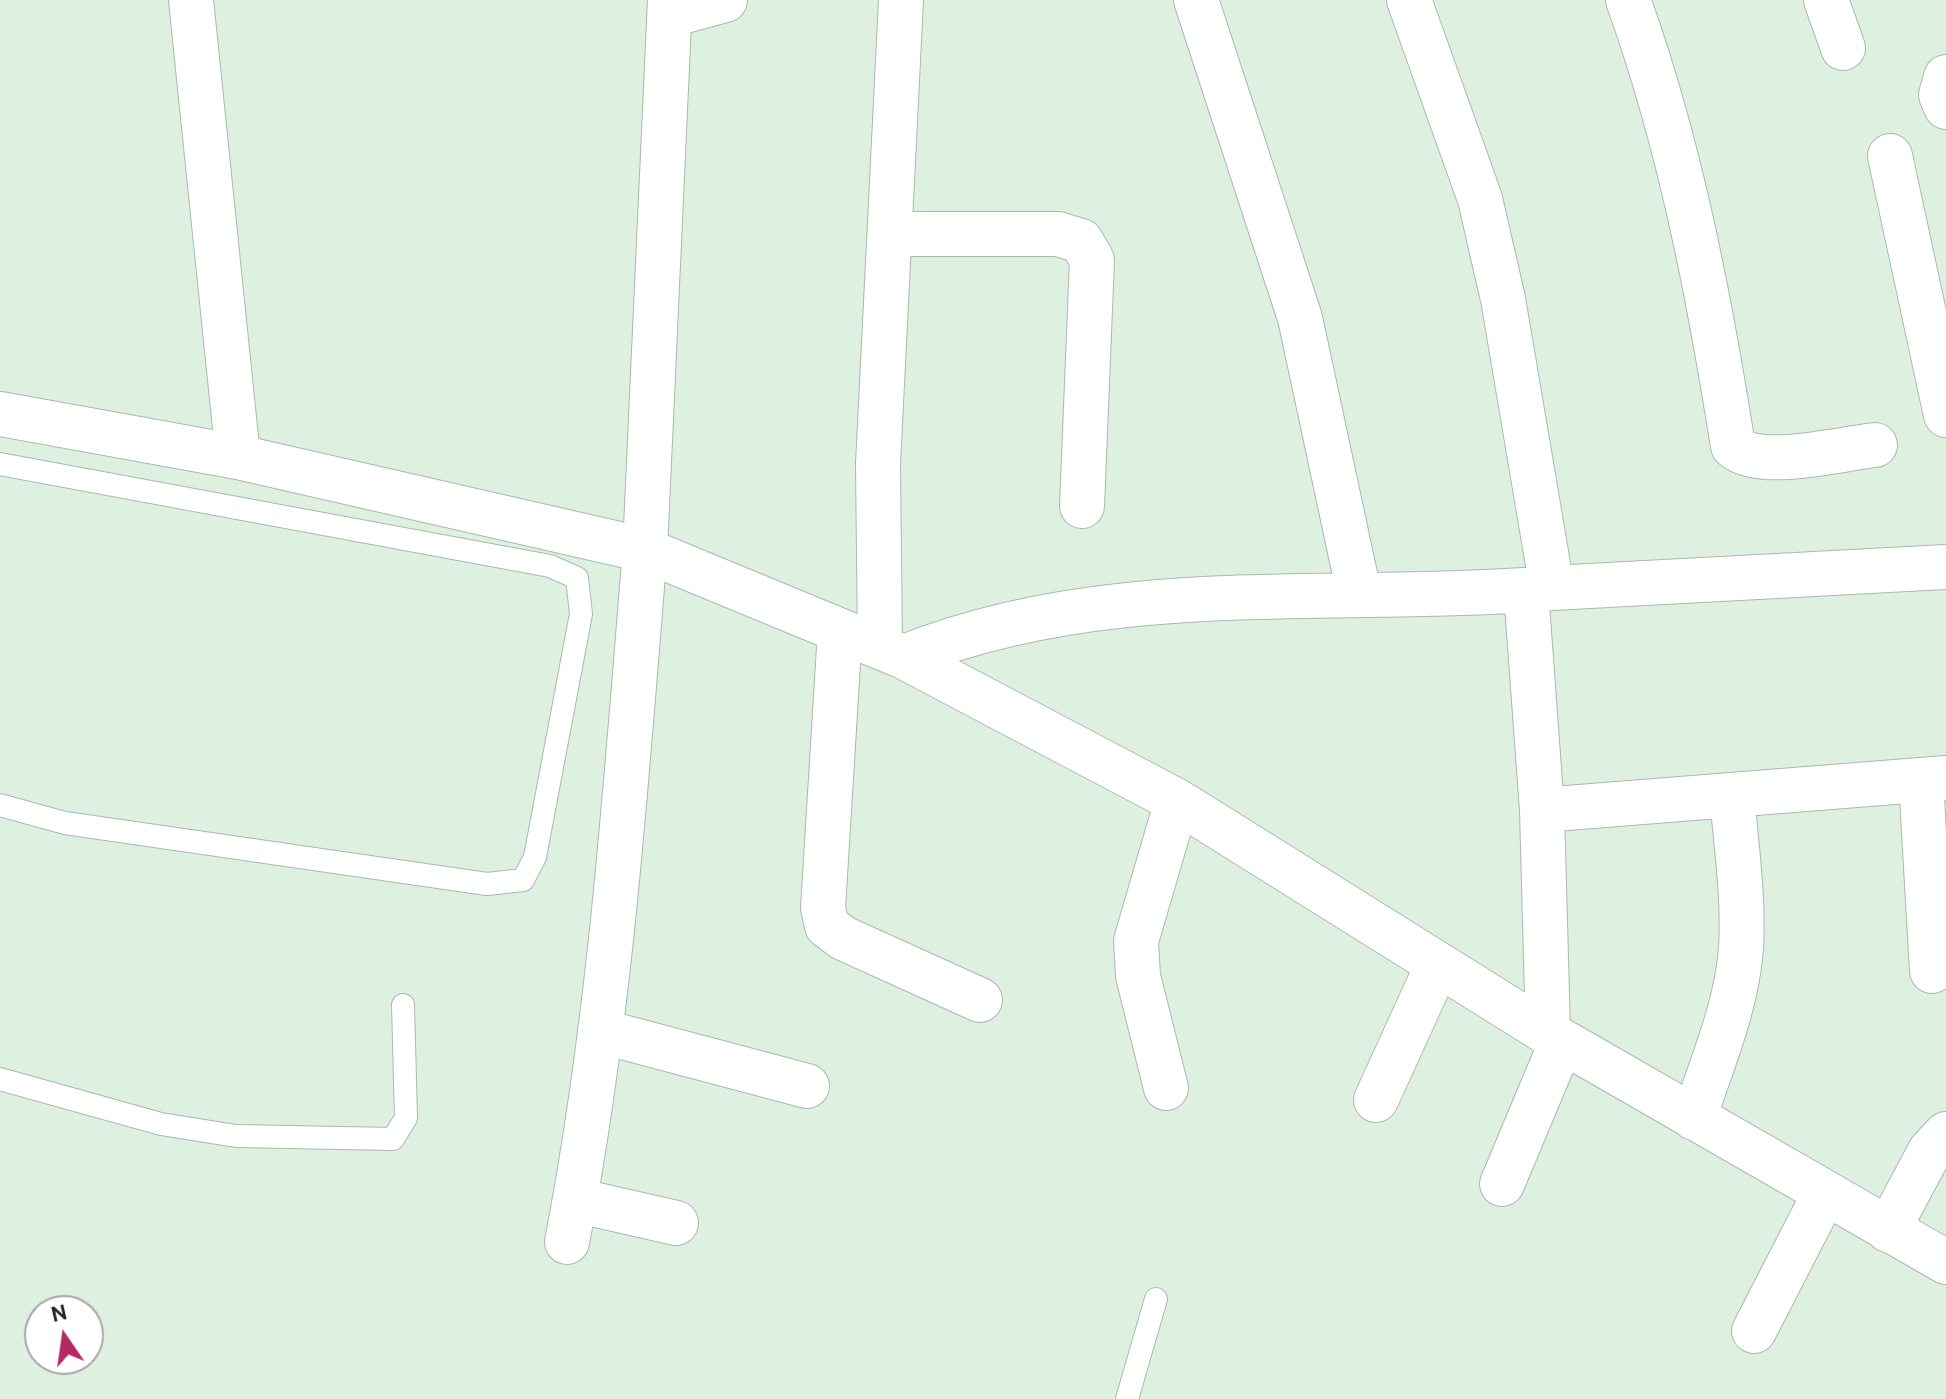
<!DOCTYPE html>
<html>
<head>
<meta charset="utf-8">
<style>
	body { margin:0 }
	#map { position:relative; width:1946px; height:1399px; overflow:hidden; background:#def1e1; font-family:Cabin,sans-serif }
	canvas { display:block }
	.north { position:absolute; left:24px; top:1295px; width:80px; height:80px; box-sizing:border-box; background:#fff; border:2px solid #a5a7a5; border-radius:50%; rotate:347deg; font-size:22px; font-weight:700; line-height:32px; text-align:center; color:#1d241f }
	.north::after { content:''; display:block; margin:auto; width:28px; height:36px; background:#b52963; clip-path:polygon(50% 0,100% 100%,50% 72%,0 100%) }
</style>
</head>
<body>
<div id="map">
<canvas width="1946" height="1399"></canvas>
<div class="north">N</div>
</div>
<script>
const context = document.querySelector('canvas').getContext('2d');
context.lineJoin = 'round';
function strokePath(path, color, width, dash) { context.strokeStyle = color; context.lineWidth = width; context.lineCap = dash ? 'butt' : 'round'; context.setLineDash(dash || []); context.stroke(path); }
const service = new Path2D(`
	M 0,464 L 550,566 L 577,578 L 581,614 L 535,857 L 523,880 L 487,884 L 65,823 L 0,805
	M 0,1079 L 161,1124 L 236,1136 L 393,1139 L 406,1118 L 403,1005
	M 1127,1399 L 1156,1299`);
const minor = new Path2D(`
	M 1196,0 L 1300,318 L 1359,593
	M 1628,0 C 1680,144 1709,295 1733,446 C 1759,470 1839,449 1875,445
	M 1826,0 L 1843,48
	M 670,15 L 725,0
	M 1946,77 L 1941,95 L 1946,107
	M 1890,156 L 1946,415
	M 892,234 L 1058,234 L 1081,241 L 1092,260 L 1082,506
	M 0,414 L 238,457 L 191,0
	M 238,457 L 645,550 L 670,0
	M 1552,588 L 1946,567
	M 1526,591 L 1542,810 L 1548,1033
	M 840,631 L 823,908 L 827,926 L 843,938 L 980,1000
	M 880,647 L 878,464 L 901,0
	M 904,657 L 1177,801 L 1548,1033 L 1946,1262
	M 1921,780 L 1932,971
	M 1542,810 L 1946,778
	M 600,1031 L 807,1086
	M 1166,1088 L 1138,976 L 1136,941 L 1177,801
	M 1376,1100 L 1438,964
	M 1694,1118 C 1712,1063 1737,1006 1741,948 C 1744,897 1736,845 1732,795
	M 1502,1184 L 1562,1041
	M 575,1200 L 676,1223
	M 1888,1230 L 1930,1151 L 1946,1134
	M 567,1242 C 611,1014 626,781 645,550 L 904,657 C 1111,574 1335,606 1552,588 L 1503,299 L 1480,199 L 1409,0
	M 1754,1331 L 1824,1195`);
strokePath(service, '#a8bbab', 24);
strokePath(minor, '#a8bbab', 46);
strokePath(service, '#fff', 22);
strokePath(minor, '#fff', 44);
</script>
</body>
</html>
